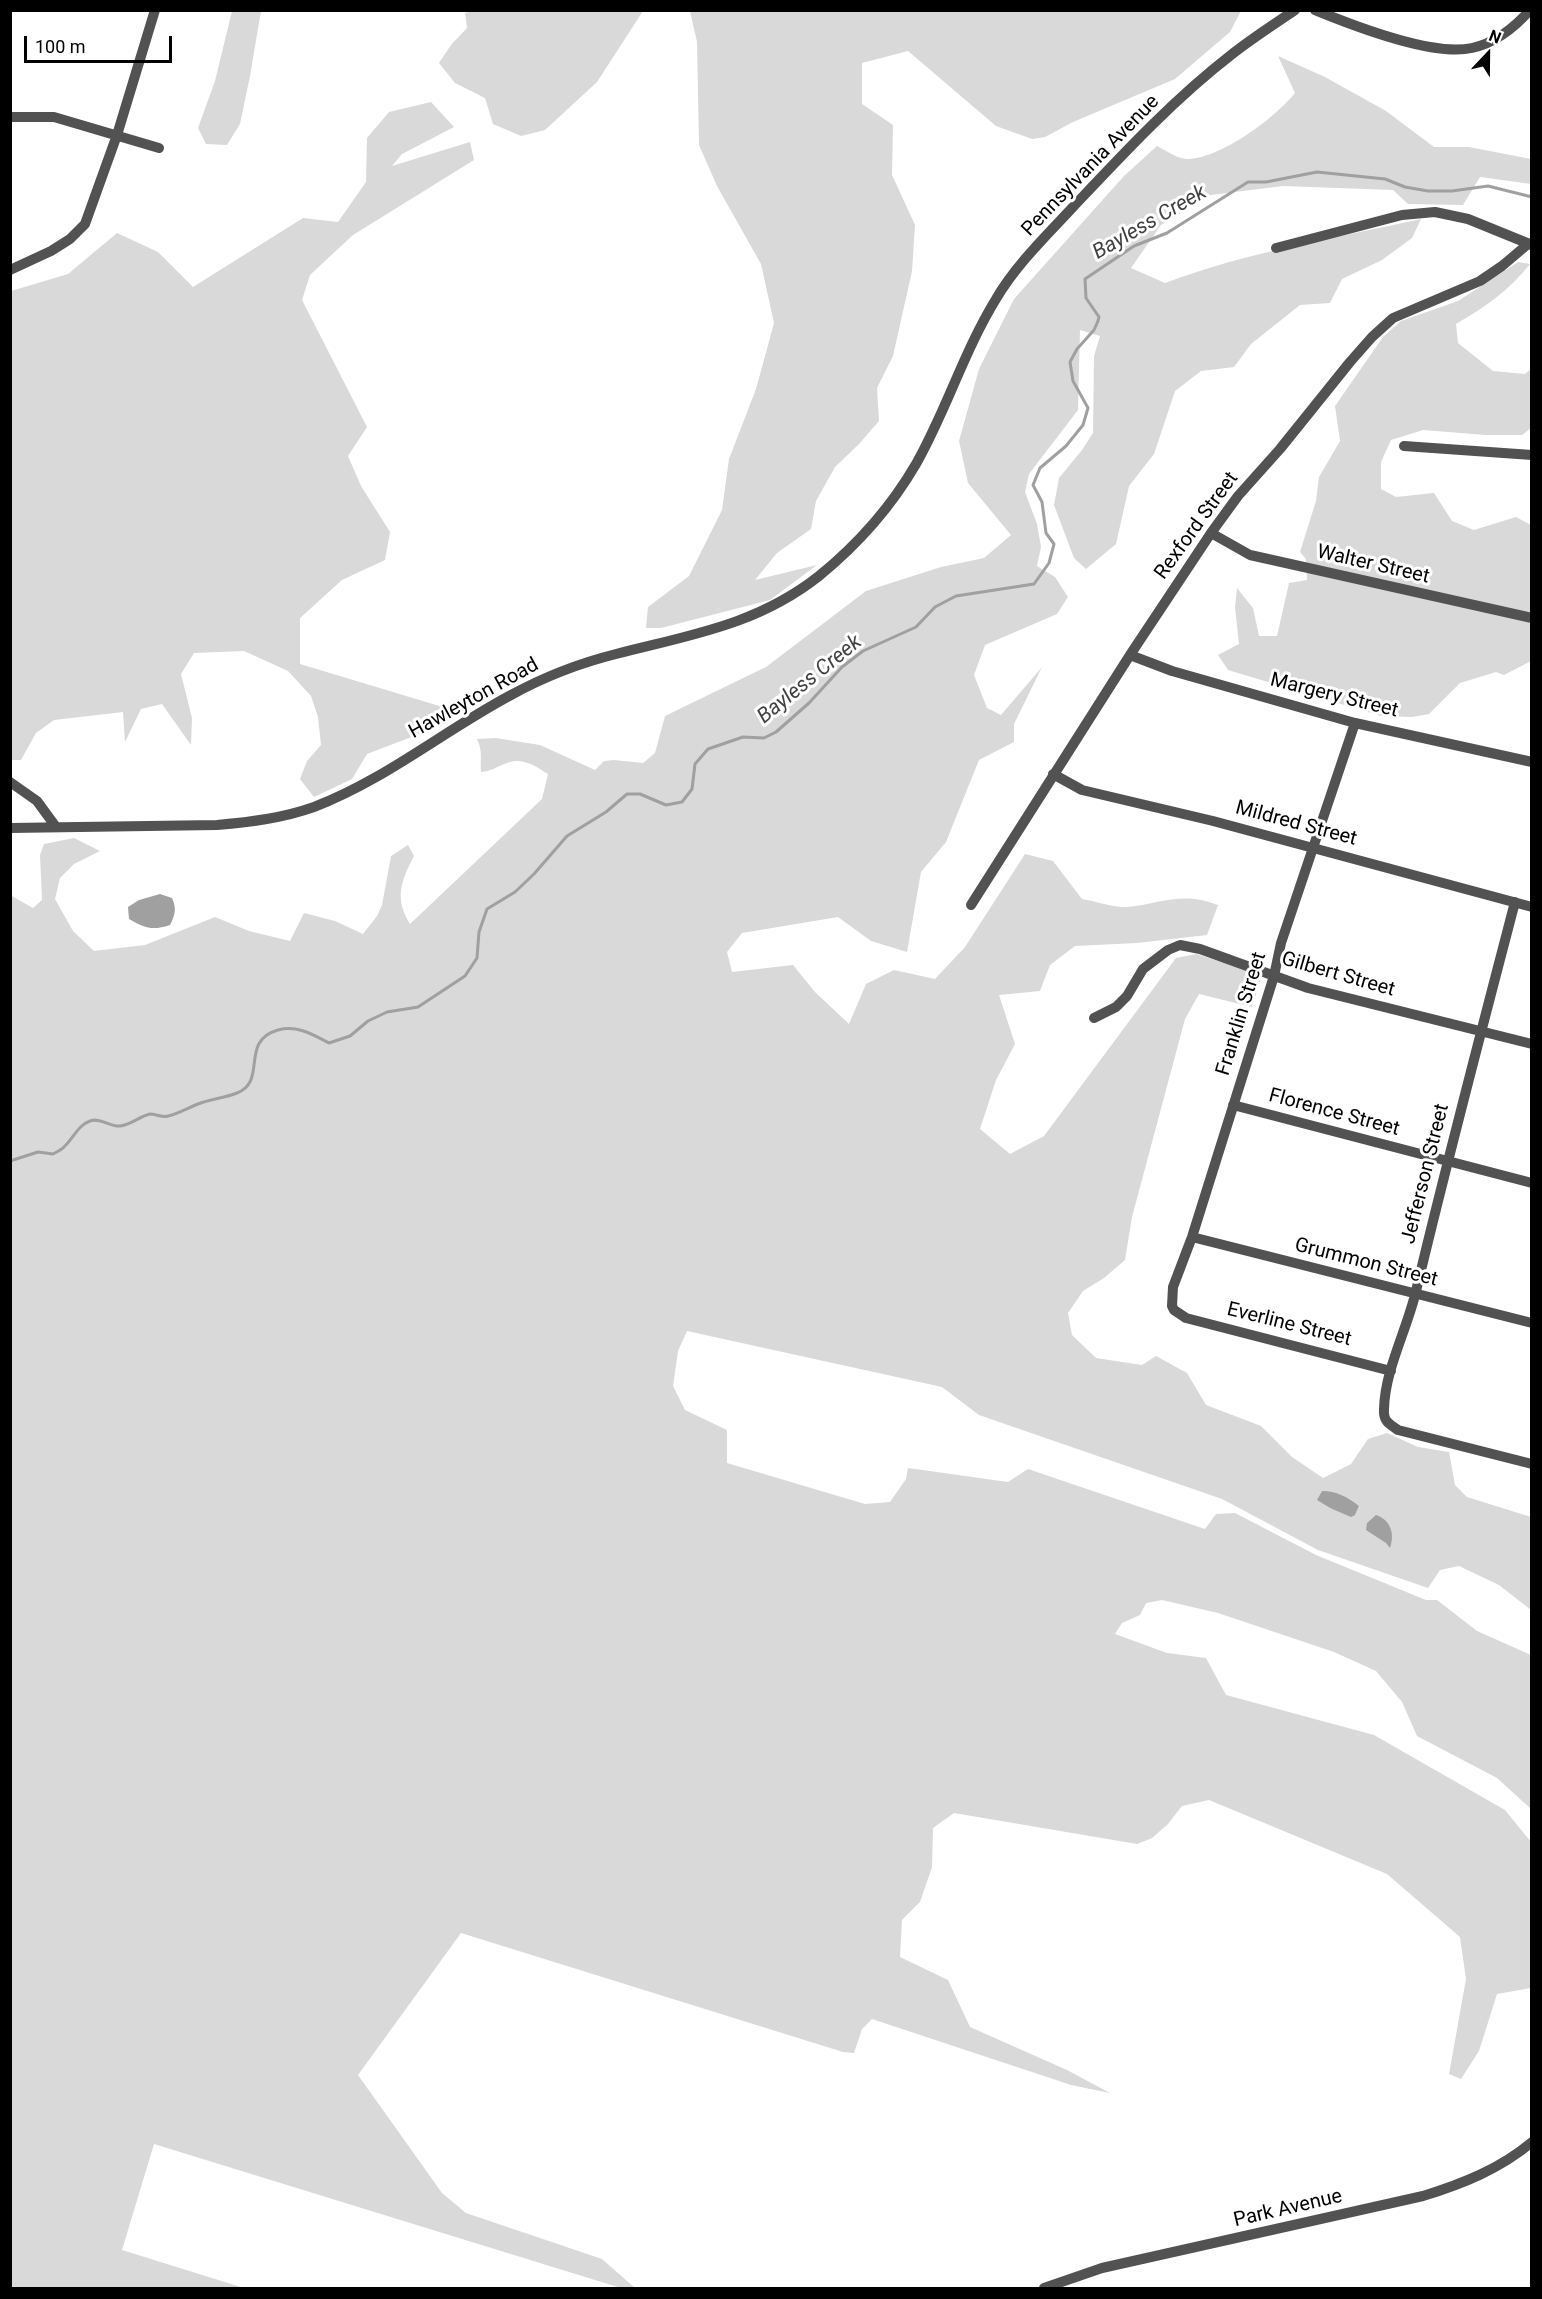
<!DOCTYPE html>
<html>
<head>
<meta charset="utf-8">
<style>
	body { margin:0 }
	#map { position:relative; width:1542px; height:2299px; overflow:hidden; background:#fff; font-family:Roboto,sans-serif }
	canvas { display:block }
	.frame { position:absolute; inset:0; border:12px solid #000; pointer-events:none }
	.north { position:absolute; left:1458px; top:24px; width:60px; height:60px; -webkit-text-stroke:4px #fff; paint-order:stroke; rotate:22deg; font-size:16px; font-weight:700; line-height:24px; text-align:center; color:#000 }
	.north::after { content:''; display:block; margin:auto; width:21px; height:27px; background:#000; clip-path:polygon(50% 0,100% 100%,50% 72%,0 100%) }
	.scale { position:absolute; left:24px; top:36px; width:148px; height:27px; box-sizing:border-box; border:3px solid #000; border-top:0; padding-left:8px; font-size:18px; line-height:21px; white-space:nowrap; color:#000; -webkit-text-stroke:4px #fff; paint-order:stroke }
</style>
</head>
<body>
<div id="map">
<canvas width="1542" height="2299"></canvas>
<div class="frame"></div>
<div class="north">N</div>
<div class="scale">100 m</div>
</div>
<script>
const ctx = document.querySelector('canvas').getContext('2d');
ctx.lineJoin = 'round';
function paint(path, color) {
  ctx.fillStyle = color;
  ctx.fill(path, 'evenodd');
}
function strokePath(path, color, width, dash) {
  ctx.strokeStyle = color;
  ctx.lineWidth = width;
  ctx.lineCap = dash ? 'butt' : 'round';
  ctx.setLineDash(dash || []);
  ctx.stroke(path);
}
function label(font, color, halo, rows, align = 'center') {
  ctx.font = font + ' Roboto,sans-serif';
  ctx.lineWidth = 6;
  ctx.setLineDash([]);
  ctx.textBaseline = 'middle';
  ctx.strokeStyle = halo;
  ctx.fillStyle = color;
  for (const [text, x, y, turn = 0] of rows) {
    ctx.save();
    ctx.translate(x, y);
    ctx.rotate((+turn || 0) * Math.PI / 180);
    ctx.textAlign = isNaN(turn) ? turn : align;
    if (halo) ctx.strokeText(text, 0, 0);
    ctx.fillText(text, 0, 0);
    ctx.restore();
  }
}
const green = new Path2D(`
	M 479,10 L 643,10 L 643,11 L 597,82 L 545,130 L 521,136 L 493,124 L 485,98 L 455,83 L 439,63 L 451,45 L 467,28 L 465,13 Z
	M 232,11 L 261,11 L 250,76 L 240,124 L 227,145 L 206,144 L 198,128 L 215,81 Z
	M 690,11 L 1241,11 L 1230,32 L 1175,79 L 1073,122 L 1045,137 L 1032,139 L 996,126 L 908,51 L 862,63 L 862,104 L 893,125 L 892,175 L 915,225 L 912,271 L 893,356 L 877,388 L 879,421 L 859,444 L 835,467 L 816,501 L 811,529 L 777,553 L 755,580 L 817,565 L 770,600 L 661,628 L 646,628 L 648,607 L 689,576 L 722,510 L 729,459 L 756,389 L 774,323 L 761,264 L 717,186 L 699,145 L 697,42 Z
	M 1278,56 L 1325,77 L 1386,111 L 1434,147 L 1469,147 L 1531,159 L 1531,184 L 1480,177 L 1463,205 L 1408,204 L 1393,190 L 1283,186 L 1211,195 L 1161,225 L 1131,268 L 1165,283 C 1247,252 1335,238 1421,219 L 1412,238 L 1382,260 L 1342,279 L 1330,303 L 1300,305 L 1251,344 L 1234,367 L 1201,371 L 1175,391 L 1154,454 L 1129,486 L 1116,544 L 1086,569 L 1074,558 L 1054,505 L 1059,478 L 1082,450 L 1093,433 L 1094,356 L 1100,336 L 1080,330 L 1078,410 L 1029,474 L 1025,492 L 1037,524 L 1041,547 L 1037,566 L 1055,577 L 1068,597 L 1057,614 L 985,645 L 974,675 L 987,708 L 1001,715 L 1042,667 L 1014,724 L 1014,742 L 979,760 L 946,842 L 921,872 L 907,952 L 871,941 L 838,917 L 742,933 L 727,952 L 732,972 L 793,965 L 815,992 L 849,1024 L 866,984 L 894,970 L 935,979 L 965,947 L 1025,854 L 1053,861 L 1082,899 C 1096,901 1113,908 1127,907 C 1163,903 1182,891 1218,905 L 1207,935 L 1137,943 L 1075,946 L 1050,965 L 1040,991 L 999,995 L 1015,1044 L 996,1080 L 980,1129 L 1010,1154 L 1044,1136 L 1176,958 L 1196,954 L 1262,975 L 1252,1007 L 1199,994 L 1185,1019 L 1132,1217 L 1125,1260 L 1104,1278 L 1083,1291 L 1068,1313 L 1072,1335 L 1096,1358 L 1142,1365 L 1156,1356 L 1187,1373 L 1206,1405 L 1261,1426 L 1292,1457 L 1323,1478 L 1351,1464 L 1368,1439 L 1387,1433 L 1418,1447 L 1449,1452 L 1455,1485 L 1467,1497 L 1531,1517 L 1531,1610 L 1499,1585 L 1459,1566 L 1440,1570 L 1428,1588 L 1318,1550 L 1222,1499 L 979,1415 L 942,1387 L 687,1331 L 678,1351 L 673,1386 L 685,1410 L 727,1430 L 727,1463 L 865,1504 L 890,1502 L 906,1479 L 908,1468 L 1008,1482 L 1028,1469 L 1205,1529 L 1216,1514 L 1235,1513 L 1316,1555 L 1426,1600 L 1437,1600 L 1477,1631 L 1531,1655 L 1531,1809 L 1497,1778 L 1417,1736 L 1402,1702 L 1376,1671 L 1334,1652 L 1218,1613 L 1162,1600 L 1146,1603 L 1140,1615 L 1122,1623 L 1115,1634 L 1167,1653 L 1206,1658 L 1226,1695 L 1374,1735 L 1505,1810 L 1531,1842 L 1531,1988 L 1497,1994 L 1479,2051 L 1461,2079 L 1449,2074 L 1466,1979 L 1460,1937 L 1387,1874 L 1209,1800 L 1182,1806 L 1168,1824 L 1152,1838 L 1137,1844 L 954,1813 L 933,1828 L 932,1867 L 920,1902 L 902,1920 L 900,1957 L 948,1980 L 970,2027 L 1067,2070 L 1110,2093 L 1071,2085 L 872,2019 L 862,2029 L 854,2053 L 843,2052 L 461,1933 L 358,2075 L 442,2193 L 466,2213 L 602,2259 L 635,2288 L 621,2288 L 154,2144 L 122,2250 L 244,2288 L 11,2288 L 10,895 L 33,908 L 42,900 L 40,855 L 44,844 L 74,838 L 100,851 L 74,864 L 60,878 L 55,899 L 73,931 L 94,951 L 145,945 L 215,917 L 249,931 L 290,941 L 304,913 L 335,921 L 363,934 L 377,916 L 382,905 L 391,856 L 408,845 L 414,856 C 401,881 394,898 410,924 L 542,799 L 548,774 C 534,765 521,756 504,764 C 495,768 491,771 481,772 C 480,759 483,751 477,739 L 496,738 L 540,745 L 595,770 L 604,761 L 614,760 L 643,763 L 655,753 L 665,716 L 766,667 L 866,591 L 941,567 L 984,558 L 1011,535 L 968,483 L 959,441 L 979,369 L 1014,299 L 1124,176 L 1157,146 C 1165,150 1178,159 1187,159 C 1220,159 1275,118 1295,93 ZM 1322,1491 L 1350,1499 L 1359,1506 L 1355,1515 L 1330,1508 L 1318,1500 Z
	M 431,102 L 454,127 L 402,154 L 392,166 L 470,142 L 474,160 L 353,235 L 310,275 L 302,300 L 367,427 L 348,456 L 361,486 L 390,532 L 385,560 L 342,580 L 300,618 L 300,664 L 456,711 L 422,733 L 367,754 L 352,779 L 314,797 L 300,779 L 307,761 L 321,745 L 318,717 L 311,696 L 288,671 L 244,651 L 194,653 L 181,674 L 192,718 L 191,745 L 162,704 L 141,709 L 125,742 L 123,712 L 54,720 L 36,733 L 21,760 L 11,760 L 11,291 L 68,274 L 117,233 L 158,252 L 193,287 L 303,218 L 338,222 L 366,182 L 367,138 L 389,112 Z
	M 1518,262 L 1530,264 C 1506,293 1488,305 1456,324 L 1458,343 L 1493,371 L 1525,374 L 1531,369 L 1531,428 L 1522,435 L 1486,435 L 1423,430 L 1391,440 L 1381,462 L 1381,489 L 1396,497 L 1434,493 L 1452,521 L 1474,530 L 1516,517 L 1531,525 L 1531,661 L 1504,675 L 1496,672 L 1460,683 L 1429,714 L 1412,717 L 1381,716 L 1228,670 L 1218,655 L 1239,644 L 1235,607 L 1237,588 L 1253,608 L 1259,636 L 1277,636 L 1289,583 L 1307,580 L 1306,559 L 1300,552 L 1316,501 L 1319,477 L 1340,441 L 1335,406 L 1383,337 L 1401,321 L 1458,301 Z`);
const water = new Path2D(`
	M 160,894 L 172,898 C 177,909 175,915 170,925 C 152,931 145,928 129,919 L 128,907 L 139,900 Z
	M 1322,1491 C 1336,1491 1348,1497 1359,1506 L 1355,1515 L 1351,1517 L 1330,1508 L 1317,1500 Z
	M 1376,1515 C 1391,1520 1395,1534 1390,1548 L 1386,1543 L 1366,1530 L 1367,1523 Z`);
const stream = new Path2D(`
	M 10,1161 L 38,1152 L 53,1154 C 57,1152 61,1150 64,1147 C 73,1139 78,1125 90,1121 C 100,1117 110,1127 120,1126 C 131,1125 140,1116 150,1114 C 156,1114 162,1118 168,1116 C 178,1114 188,1108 198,1104 C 210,1099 225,1098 237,1093 C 268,1081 239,1041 278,1030 C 297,1025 312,1034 329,1043 L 350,1036 L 368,1021 L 387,1012 L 418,1007 L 465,976 L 477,958 L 479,932 L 487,909 L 515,892 L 534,874 L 567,836 L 606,812 L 627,794 L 640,794 L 666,805 L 682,802 L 692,789 L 695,764 L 708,749 L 743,737 L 764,738 L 776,732 L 809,703 L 842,667 L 863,651 L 916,627 L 935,607 L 956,596 L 1034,584 L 1049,563 L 1054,544 L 1046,533 L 1042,502 L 1033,485 L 1040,468 L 1066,446 L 1083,425 L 1088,408 L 1073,381 L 1070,362 L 1077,349 L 1094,330 L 1098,321 L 1099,317 L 1086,298 L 1085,279 L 1134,246 L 1167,233 L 1248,182 L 1266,182 L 1317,172 L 1385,179 L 1405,187 L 1428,191 L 1452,191 L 1488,186 L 1532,197`);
const minor = new Path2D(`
	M 1315,10 C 1354,26 1433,57 1472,48 C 1495,43 1515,27 1530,10
	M 10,117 L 54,117 L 159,148
	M 1276,248 L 1402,215 L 1435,212 L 1468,219 L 1532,245
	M 10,270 L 51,251 L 70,239 L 85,224 L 117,135 L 155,10
	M 1404,446 L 1532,455
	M 1211,533 L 1250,555 L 1532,618
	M 1130,655 L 1172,671 L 1355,723 L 1532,762
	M 1355,723 L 1281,943 L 1274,976 L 1192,1237 L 1173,1287 L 1172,1306 L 1174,1310 L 1186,1318 L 1391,1371
	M 1053,774 L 1082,790 L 1213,821 L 1532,907
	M 10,782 L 37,801 L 56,827
	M 10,828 L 217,825 C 251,822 283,818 314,807 C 385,780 445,730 511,695 C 544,677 580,663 616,654 C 690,635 757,625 819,576 C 857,545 891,507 916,464 C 946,411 964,351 996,299 C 1016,265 1046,236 1073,207 C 1123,154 1173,100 1231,55 C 1251,39 1273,25 1295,10
	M 1515,902 C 1481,1032 1447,1161 1416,1291 C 1407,1330 1385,1369 1384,1409 C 1383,1421 1389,1424 1398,1430 L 1532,1464
	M 971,905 L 1130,655 L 1211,533 L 1238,496 L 1280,449 L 1350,362 L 1372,337 L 1393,318 L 1480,281 L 1502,266 L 1528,244
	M 1094,1018 L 1116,1007 L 1127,996 L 1143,969 L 1168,950 L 1180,945 L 1200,949 L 1308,988 L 1532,1044
	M 1233,1105 L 1532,1183
	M 1192,1237 L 1532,1323
	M 1044,2288 L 1102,2268 L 1423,2196 C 1462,2184 1500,2169 1532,2142`);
const streetNames = [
	["Pennsylvania Avenue",1091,166,-46],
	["Rexford Street",1197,526,-54],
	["Walter Street",1373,565,13],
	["Margery Street",1334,696,14],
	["Hawleyton Road",474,699,-29],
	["Mildred Street",1296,824,15],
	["Gilbert Street",1338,975,16],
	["Franklin Street",1242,1014,-73],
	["Florence Street",1334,1113,15],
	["Jefferson Street",1426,1174,-76],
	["Grummon Street",1366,1263,14],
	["Everline Street",1289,1325,14],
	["Park Avenue",1288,2209,-13]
];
const waterNames = [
	["Bayless Creek",1150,223,-30],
	["Bayless Creek",810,680,-39]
];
paint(green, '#d9d9d9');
paint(water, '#a0a0a0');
strokePath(stream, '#a0a0a0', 3);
strokePath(minor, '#525252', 10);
label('20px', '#000', '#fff', streetNames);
label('italic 21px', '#414141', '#fff', waterNames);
</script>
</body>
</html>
